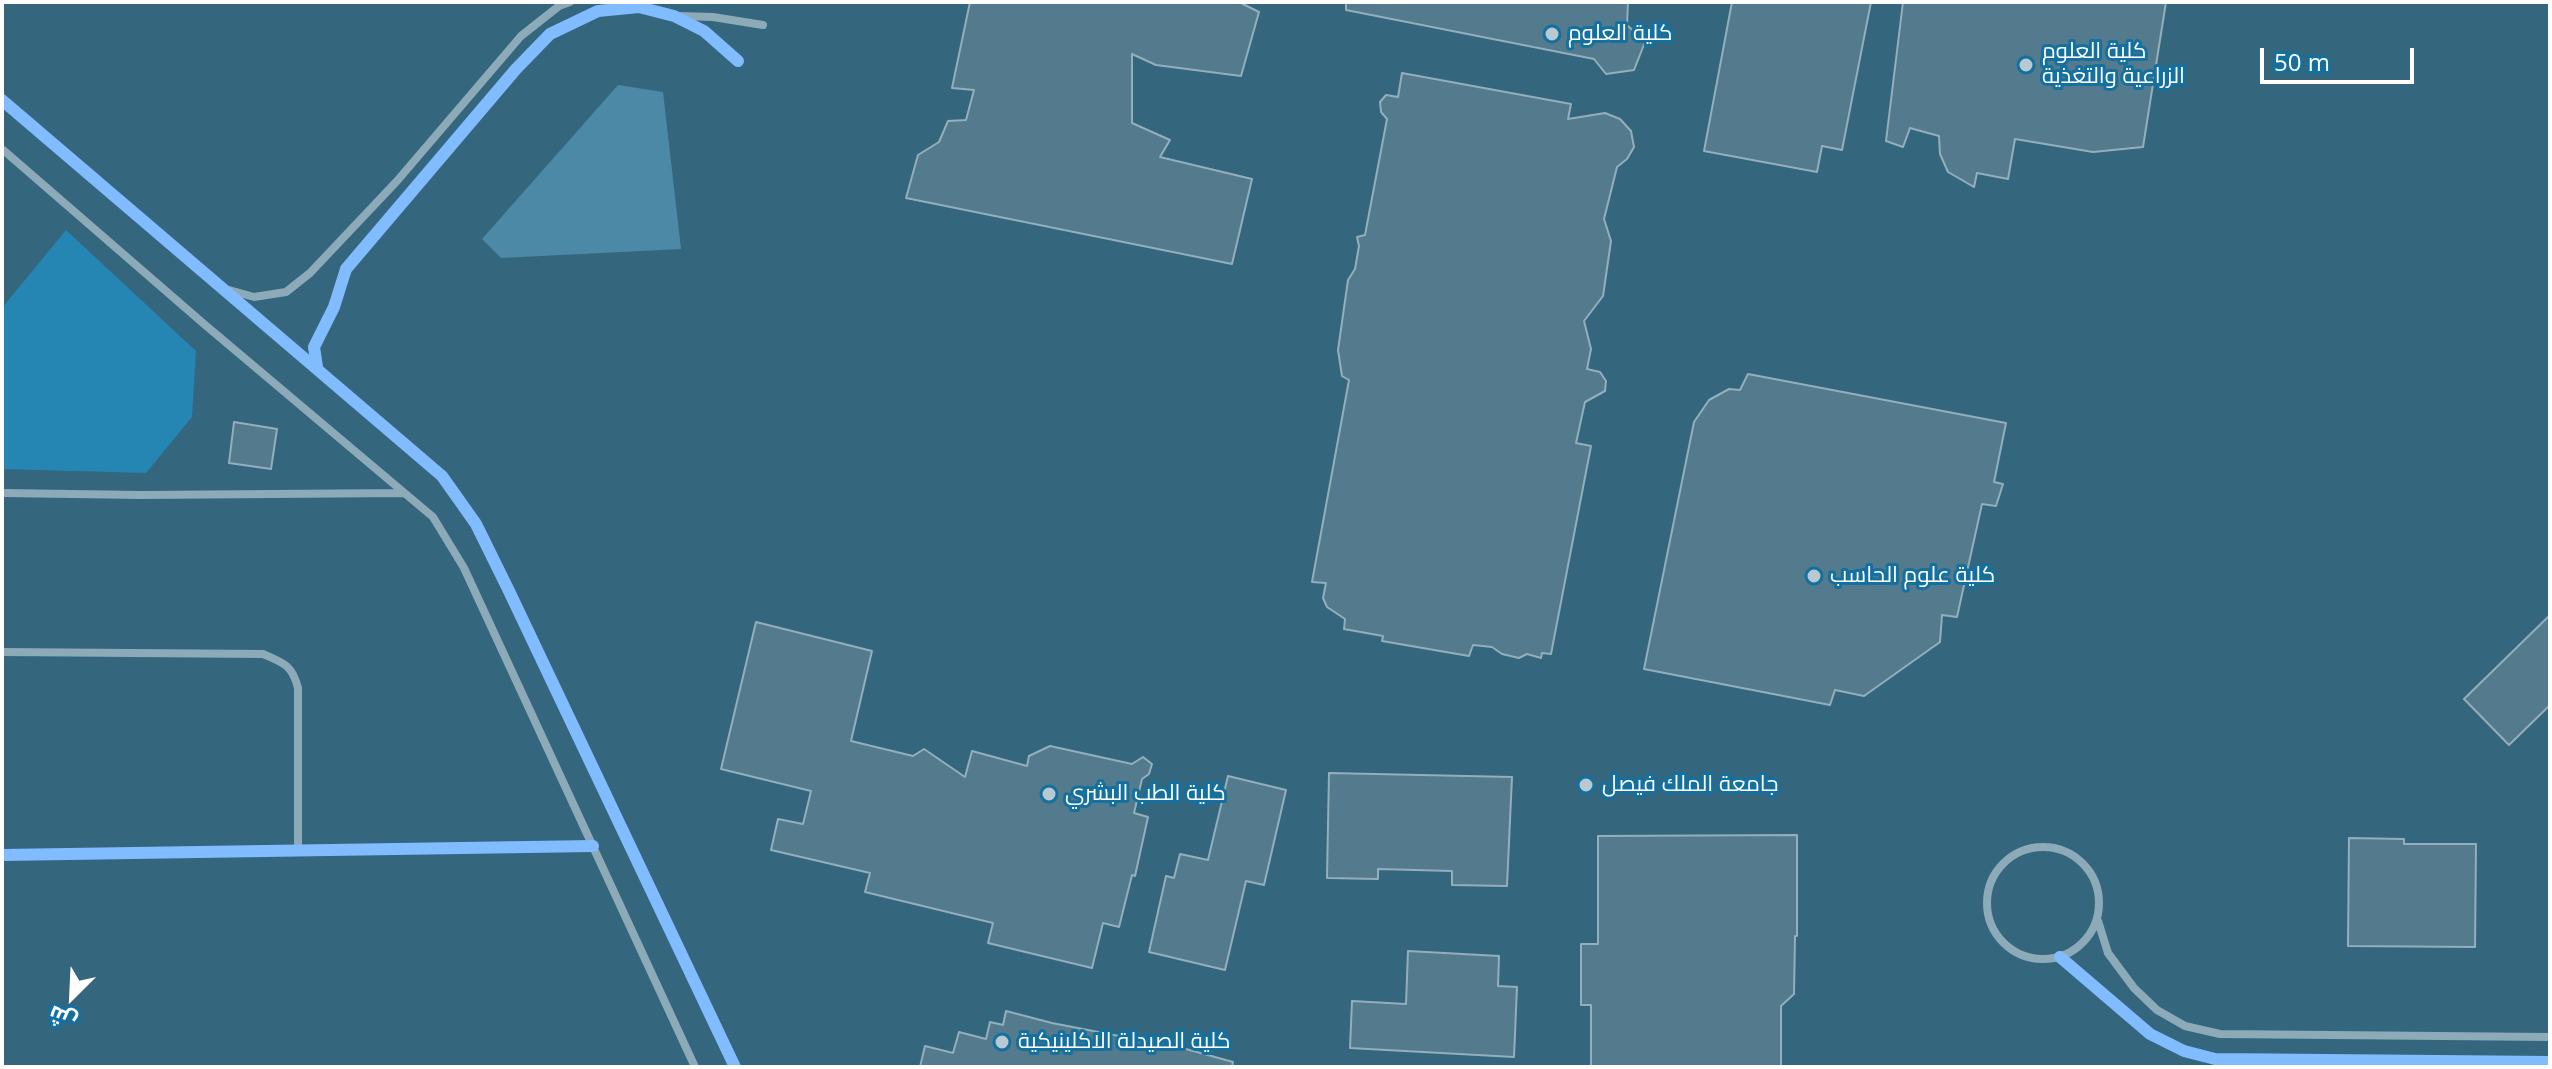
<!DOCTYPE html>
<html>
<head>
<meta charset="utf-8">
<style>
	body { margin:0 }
	#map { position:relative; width:2552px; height:1069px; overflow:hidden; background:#34667e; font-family:"Open Sans",Cairo,sans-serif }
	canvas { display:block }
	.frame { position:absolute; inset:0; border:4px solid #fff; pointer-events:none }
	.north { position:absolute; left:32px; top:957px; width:80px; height:80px; -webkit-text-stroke:6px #14709e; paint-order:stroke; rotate:204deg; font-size:22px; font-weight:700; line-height:32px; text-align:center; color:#fff }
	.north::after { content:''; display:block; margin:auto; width:28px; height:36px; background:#fff; clip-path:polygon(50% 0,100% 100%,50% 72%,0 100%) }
	.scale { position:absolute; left:2260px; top:48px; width:154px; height:36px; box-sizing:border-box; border:4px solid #fff; border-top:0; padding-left:10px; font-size:24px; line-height:28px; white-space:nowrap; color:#fff; -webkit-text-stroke:6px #14709e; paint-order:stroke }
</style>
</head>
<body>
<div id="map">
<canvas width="2552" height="1069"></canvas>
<div class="frame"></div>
<div class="north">ش</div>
<div class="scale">50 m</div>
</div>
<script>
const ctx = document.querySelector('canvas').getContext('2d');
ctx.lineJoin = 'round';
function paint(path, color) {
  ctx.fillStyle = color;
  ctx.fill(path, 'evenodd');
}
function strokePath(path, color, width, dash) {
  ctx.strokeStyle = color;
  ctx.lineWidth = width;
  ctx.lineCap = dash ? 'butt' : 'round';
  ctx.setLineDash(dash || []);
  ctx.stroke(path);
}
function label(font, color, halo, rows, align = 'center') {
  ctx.font = font + ' "Open Sans",Cairo,sans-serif';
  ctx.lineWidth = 6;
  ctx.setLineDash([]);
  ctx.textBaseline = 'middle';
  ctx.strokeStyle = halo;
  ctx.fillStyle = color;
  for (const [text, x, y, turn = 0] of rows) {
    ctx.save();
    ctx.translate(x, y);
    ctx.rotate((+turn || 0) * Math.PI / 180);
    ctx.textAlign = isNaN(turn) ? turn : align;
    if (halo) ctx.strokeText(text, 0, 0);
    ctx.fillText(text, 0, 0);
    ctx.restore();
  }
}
const green = new Path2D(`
	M 66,230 L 196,351 L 192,417 L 146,473 L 2,469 L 2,308 Z`);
const water = new Path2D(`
	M 618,85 L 663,92 L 681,249 L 501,258 L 482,239 Z`);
const building = new Path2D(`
	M 970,2 L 1239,2 L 1259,12 L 1241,76 L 1156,65 L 1132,54 L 1132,123 L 1170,140 L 1160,157 L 1252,179 L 1232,264 L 906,198 L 918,155 L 939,142 L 948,121 L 966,120 L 974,90 L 952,88 Z
	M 1346,2 L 1628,2 L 1627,25 L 1645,42 L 1634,70 L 1606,74 L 1594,59 L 1346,10 Z
	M 1732,2 L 1871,2 L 1842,150 L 1822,146 L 1817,172 L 1704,151 Z
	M 1903,2 L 2166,2 L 2143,147 L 2093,152 L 2015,139 L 2008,179 L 1977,173 L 1974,187 L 1948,172 L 1940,154 L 1939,136 L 1910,128 L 1903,147 L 1886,141 Z
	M 1402,73 L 1571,104 L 1568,119 L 1605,113 L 1620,119 L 1631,131 L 1634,147 L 1627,159 L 1617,167 L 1604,219 L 1611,241 L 1603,296 L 1584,321 L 1591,349 L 1587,369 L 1600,372 L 1606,381 L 1605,391 L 1585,402 L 1576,443 L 1591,446 L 1551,654 L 1542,653 L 1541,658 L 1527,654 L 1519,658 L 1502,654 L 1492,647 L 1473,645 L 1469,656 L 1382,641 L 1383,636 L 1344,629 L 1345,619 L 1327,607 L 1323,598 L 1326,583 L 1312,582 L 1349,380 L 1342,376 L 1338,350 L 1348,280 L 1355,269 L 1359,246 L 1357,237 L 1365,235 L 1387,119 L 1381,112 L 1380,102 L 1386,95 L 1398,97 Z
	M 1748,374 L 2006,423 L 1994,482 L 2003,484 L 1996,506 L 1982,504 L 1957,617 L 1942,615 L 1940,642 L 1864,696 L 1835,690 L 1830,705 L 1644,669 L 1694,422 L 1709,400 L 1729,389 L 1740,390 Z
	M 234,422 L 277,429 L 271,469 L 229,463 Z
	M 2550,615 L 2550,705 L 2509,745 L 2464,699 Z
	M 756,622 L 872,651 L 851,741 L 913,756 L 924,749 L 965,777 L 972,751 L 1027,766 L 1029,756 L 1050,746 L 1132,764 L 1143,757 L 1152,764 L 1149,774 L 1142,779 L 1134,813 L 1148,817 L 1135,876 L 1132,875 L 1119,927 L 1103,923 L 1092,968 L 988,943 L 993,923 L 865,892 L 870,873 L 771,850 L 778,819 L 803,824 L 811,791 L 721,769 Z
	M 1329,773 L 1512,777 L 1507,886 L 1452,885 L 1452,871 L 1378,869 L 1378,879 L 1327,878 Z
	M 1228,776 L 1286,790 L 1264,885 L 1246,881 L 1225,970 L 1149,952 L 1166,876 L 1174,878 L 1180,854 L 1208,860 Z
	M 1797,835 L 1797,936 L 1795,936 L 1794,994 L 1781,1006 L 1781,1067 L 1591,1067 L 1591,1005 L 1581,1005 L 1581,944 L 1598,944 L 1598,836 Z
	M 2349,838 L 2404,839 L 2404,844 L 2476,844 L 2475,947 L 2348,946 Z
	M 1408,951 L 1499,956 L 1498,986 L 1517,987 L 1514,1057 L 1350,1048 L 1352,1001 L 1406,1004 Z
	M 1006,1011 L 1052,1023 L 1186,1049 L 1233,1062 L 1232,1067 L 920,1067 L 925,1046 L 953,1053 L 959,1032 L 986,1039 L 990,1022 L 1003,1025 Z`);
const minor = new Path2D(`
	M 679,16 L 713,17 L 763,25
	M 2,100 L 442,476 L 476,524 L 509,591 L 735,1067
	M 2,149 L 204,324 L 433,517 L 464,568 L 695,1067
	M 229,290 L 254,297 L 286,292 L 310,273 L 397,181 L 521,36 L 559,6 L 570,2
	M 317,367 L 314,347 L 334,307 L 346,269 L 516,69 L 550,34 L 598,11 L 639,7 L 674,16 L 704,31 L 738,61
	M 2,493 L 141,495 L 404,493
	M 2,652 L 263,654 C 284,663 292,665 298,688 L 298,851
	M1987 903a56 56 0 1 1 112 0a56 56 0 1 1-112 0Z
	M 2,855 L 593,846
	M 2098,921 L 2108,953 L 2134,988 L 2157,1010 L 2185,1026 L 2220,1034 L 2550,1037
	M 2060,957 L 2150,1034 L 2184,1051 L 2215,1059 L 2550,1062`);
const cycleway = new Path2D(`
	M 2,100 L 442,476 L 476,524 L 509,591 L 735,1067
	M 317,367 L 314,347 L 334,307 L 346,269 L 516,69 L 550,34 L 598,11 L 639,7 L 674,16 L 704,31 L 738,61
	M 2,855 L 593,846
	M 2060,957 L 2150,1034 L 2184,1051 L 2215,1059 L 2550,1062`);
const markers = [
	[1552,34,8,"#b8c9d2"],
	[2026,65,8,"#b8c9d2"],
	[1814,576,8,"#b8c9d2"],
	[1586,785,8,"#b8c9d2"],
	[1049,794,8,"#b8c9d2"],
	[1002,1042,8,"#b8c9d2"]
];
const poiNames = [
	["كلية العلوم",1568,34],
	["كلية العلوم",2042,52],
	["الزراعية والتغذية",2042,77],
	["كلية علوم الحاسب",1830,576],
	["جامعة الملك فيصل",1602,785],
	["كلية الطب البشري",1065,794],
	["كلية الصيدلة الاكلينيكية",1018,1042]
];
paint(green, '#2585b3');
paint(water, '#4b89a7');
paint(building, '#537a8d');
strokePath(building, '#93afbc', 2);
strokePath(minor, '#8caab8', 8);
strokePath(cycleway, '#80bcff', 12);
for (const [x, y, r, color] of markers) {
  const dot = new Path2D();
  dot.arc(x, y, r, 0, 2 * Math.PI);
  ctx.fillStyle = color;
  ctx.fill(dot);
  strokePath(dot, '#14709e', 3);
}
label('22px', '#fff', '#14709e', poiNames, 'left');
</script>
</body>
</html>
